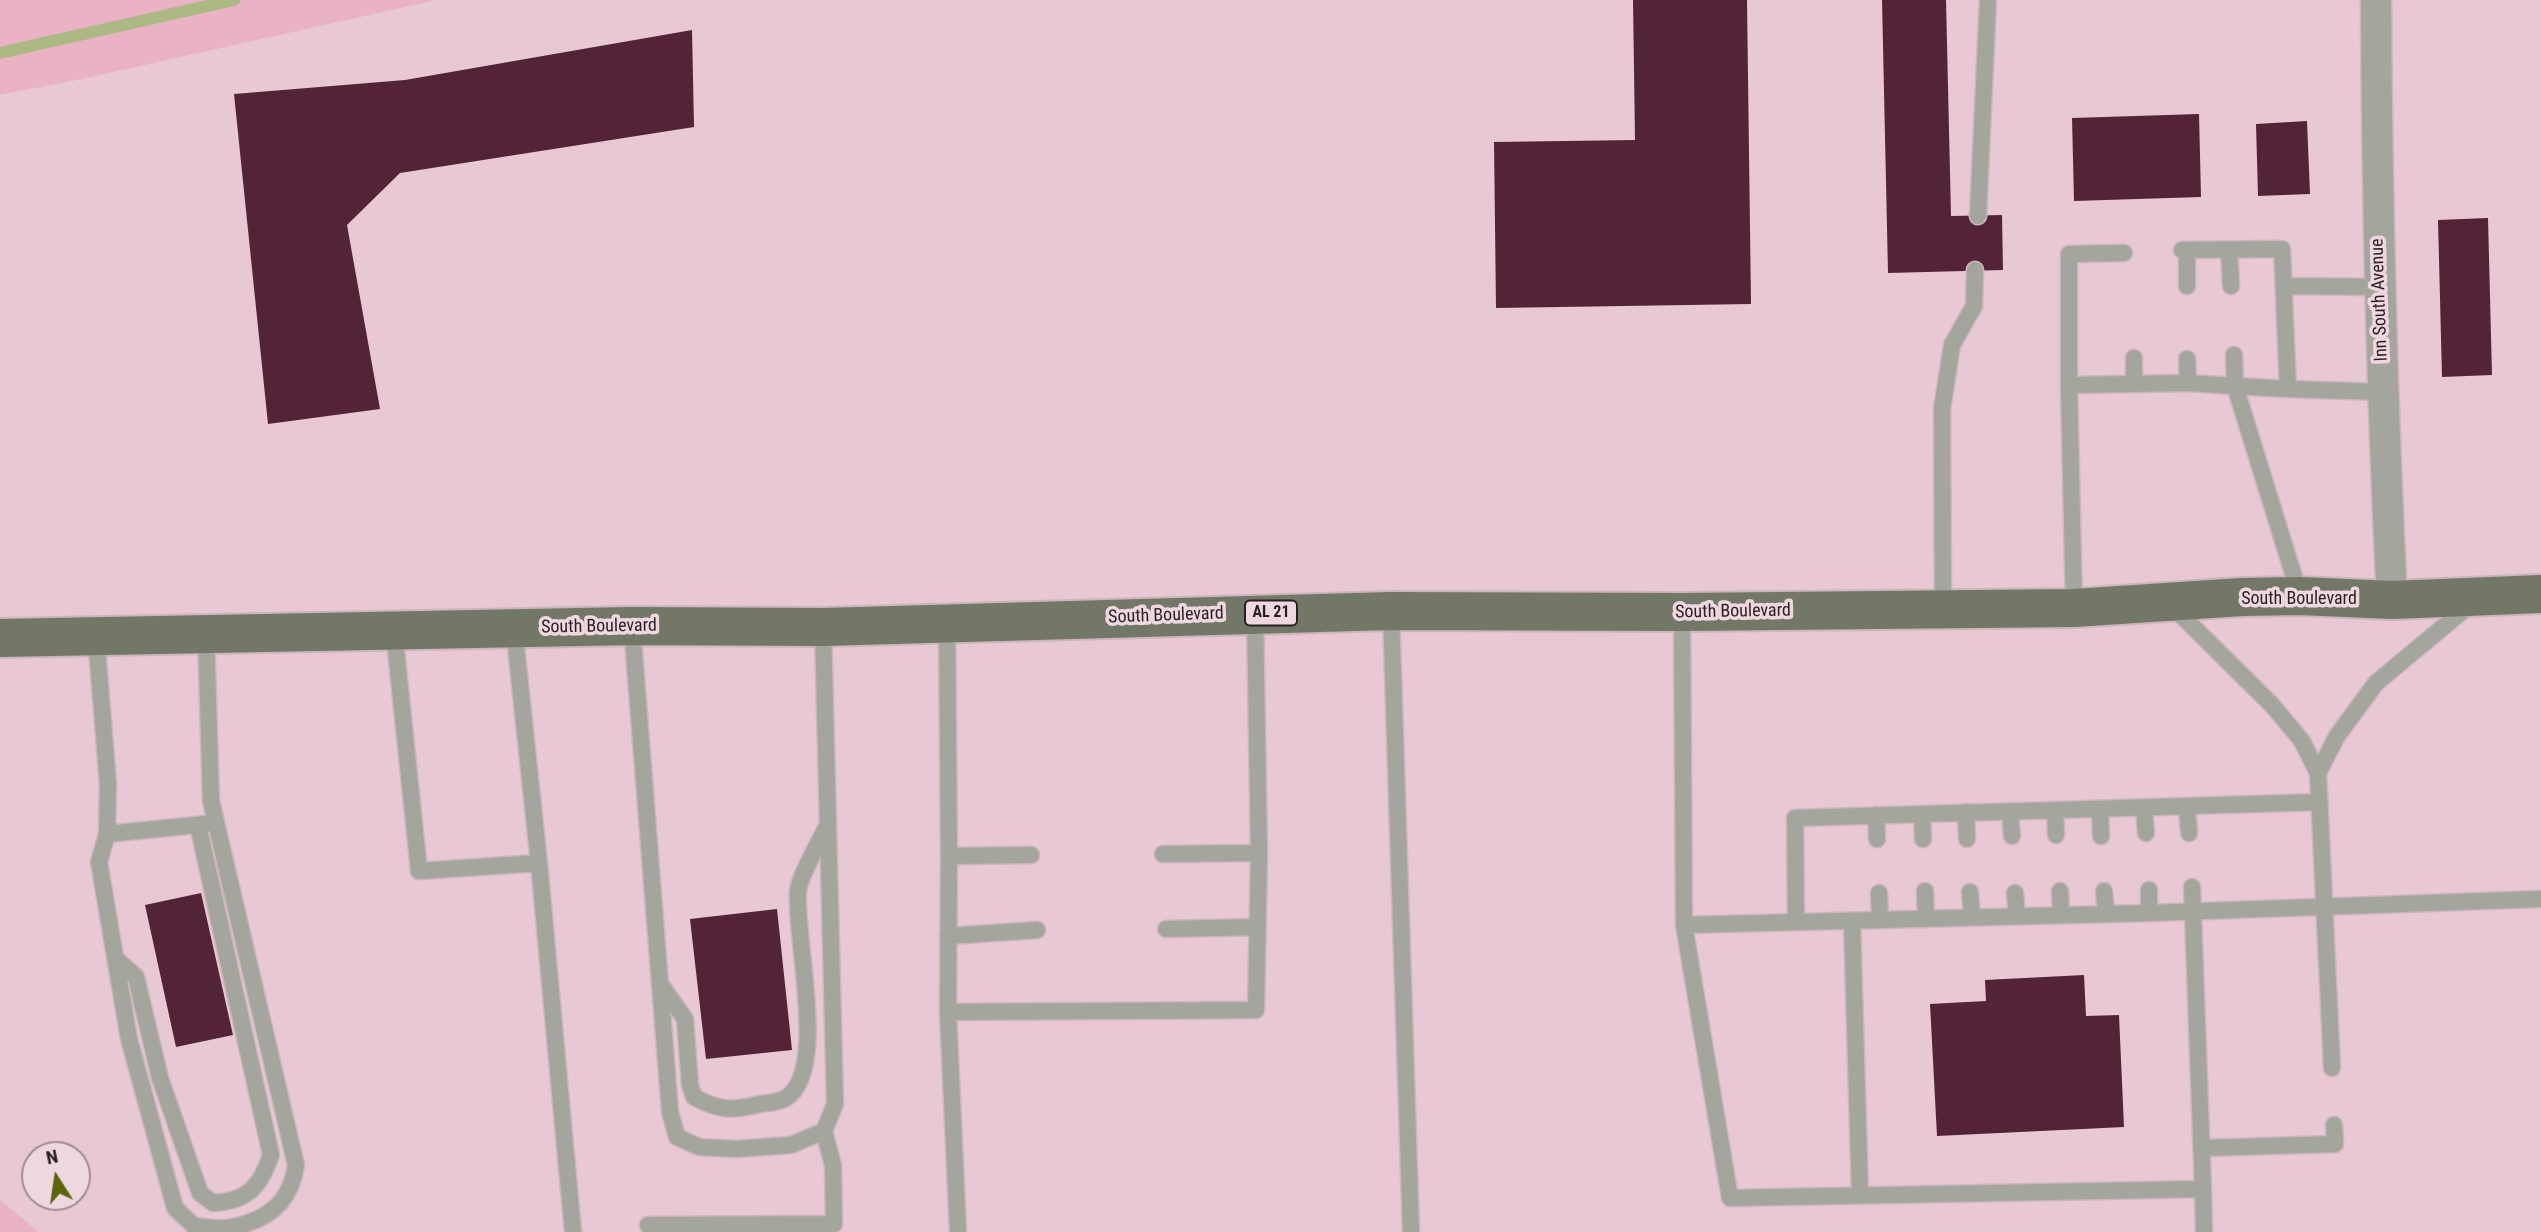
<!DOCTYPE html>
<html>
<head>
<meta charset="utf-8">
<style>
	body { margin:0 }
	#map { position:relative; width:2541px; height:1232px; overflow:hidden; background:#efd7df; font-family:"Roboto Condensed",sans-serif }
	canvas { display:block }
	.north { position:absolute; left:21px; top:1141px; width:70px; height:70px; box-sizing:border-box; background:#efd7df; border:2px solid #9f8d93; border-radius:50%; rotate:348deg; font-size:19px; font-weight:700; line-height:28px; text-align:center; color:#281f22 }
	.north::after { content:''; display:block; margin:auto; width:24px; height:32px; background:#59660b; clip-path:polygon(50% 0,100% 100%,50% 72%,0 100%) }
</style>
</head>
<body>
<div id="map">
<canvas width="2541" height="1232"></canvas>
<div class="north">N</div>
</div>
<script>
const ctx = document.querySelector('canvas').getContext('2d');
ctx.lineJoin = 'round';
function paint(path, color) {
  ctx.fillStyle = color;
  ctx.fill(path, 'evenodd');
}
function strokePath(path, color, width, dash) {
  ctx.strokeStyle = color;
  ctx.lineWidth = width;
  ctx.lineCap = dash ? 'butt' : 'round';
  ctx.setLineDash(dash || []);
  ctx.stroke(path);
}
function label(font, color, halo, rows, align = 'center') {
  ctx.font = font + ' "Roboto Condensed",sans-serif';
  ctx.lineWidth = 7;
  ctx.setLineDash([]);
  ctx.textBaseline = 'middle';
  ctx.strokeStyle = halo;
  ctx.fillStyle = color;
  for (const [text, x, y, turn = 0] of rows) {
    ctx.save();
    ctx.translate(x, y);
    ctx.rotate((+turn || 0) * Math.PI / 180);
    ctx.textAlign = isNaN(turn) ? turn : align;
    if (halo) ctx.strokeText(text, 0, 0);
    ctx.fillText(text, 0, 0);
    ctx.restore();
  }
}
const built = new Path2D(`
	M 437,0 L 2541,0 L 2541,1232 L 39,1232 L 0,1200 L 0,95 L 83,79 ZM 35,1155 L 77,1155 L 77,1197 L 35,1197 Z`);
const green = new Path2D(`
	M 0,0 L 437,0 L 83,79 L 0,95 Z
	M 0,1200 L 39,1232 L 0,1232 Z`);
const stream = new Path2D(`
	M 0,53 L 234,0`);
const building = new Path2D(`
	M 1633,0 L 1747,0 L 1751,304 L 1496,308 L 1494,142 L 1635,140 Z
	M 1882,0 L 1946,0 L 1951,216 L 2002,215 L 2003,270 L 1888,273 Z
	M 692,30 L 694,127 L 400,173 L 347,225 L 380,409 L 268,424 L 234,94 L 405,80 Z
	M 2199,114 L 2201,197 L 2074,201 L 2072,118 Z
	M 2307,121 L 2310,194 L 2258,196 L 2256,124 Z
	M 2488,218 L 2492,375 L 2442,377 L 2438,220 Z
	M 201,893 L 233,1035 L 176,1047 L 145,905 Z
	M 777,909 L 792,1050 L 706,1059 L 690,919 Z
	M 2084,975 L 2086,1016 L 2119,1015 L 2124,1127 L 1937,1136 L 1930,1004 L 1986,1001 L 1985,980 Z`);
const lane = new Path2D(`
	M 1978,216 L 1988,0
	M 2182,250 L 2282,249 L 2288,389 L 2235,386 L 2300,596
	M 2229,250 L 2231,286
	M 2187,286 L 2187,250
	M 2284,286 L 2379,287
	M 2134,358 L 2134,384
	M 2187,359 L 2188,383
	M 2069,385 L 2188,383 L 2235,386 L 2234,355
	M 2288,389 L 2382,392
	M 2171,605 L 2272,705 L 2302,741 L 2318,773 L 2332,1068
	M 2074,608 L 2069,385 L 2069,254 L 2124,253
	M 1943,609 L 1942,409 L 1952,345 L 1974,306 L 1975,270
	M 1391,611 L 1411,1232
	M 1682,612 L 1684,925 L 1730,1198 L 2203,1189 L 2192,887
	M 947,623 L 949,856 L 948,1012
	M 632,626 L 670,1112 L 677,1137 L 699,1147 L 736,1149 L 791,1145 L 824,1131 L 835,1104 L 823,627
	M 514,628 L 539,863
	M 394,631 L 419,871 L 539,863 L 573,1232
	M 96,636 L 108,784 L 107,834 L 99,862 L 129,1039 L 175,1208 L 194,1226 C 206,1227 221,1230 233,1227 C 269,1220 291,1201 296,1165 L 211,801 L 206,634
	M 2318,773 L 2337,736 L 2376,683 L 2472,603
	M 2187,806 L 2189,833
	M 2144,808 L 2146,833
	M 2100,809 L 2101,836
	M 2055,810 L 2056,835
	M 2010,811 L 2012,836
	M 1966,812 L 1967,839
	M 1922,814 L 1923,839
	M 1876,815 L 1877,839
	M 107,834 L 206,824
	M 1163,854 L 1259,853
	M 949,856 L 1031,855
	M 2149,890 L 2149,913
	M 1925,891 L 1926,919
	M 2060,891 L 2061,915
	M 2104,891 L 2106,914
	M 1970,892 L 1972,917
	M 1879,893 L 1880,920
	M 2015,893 L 2017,916
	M 1852,921 L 1860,1195
	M 1796,922 L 1795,818 L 2320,802
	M 1684,925 L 2149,913 L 2541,899
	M 1166,929 L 1258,927
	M 948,936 L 1037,930
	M 115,958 L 136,977 L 160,1078 L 200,1193 L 213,1203 C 248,1201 260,1187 271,1155 L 198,825
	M 661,985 L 685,1019 L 690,1085 L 694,1097 C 720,1111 732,1111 760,1104 C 768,1103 780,1102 786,1098 C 829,1070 794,937 798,891 C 799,877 819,843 826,828
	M 2202,1148 L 2335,1144 L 2334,1125
	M 2203,1189 L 2204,1232
	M 648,1225 L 834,1224 L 833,1165 L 824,1131
	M 958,1232 L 948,1012 L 1256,1010 L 1259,853 L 1255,614`);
const street = new Path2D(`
	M 2376,0 C 2377,200 2382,400 2392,600`);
const primary = new Path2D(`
	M 0,638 L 632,626 L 823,627 L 1391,611 L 1682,612 L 2074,608 L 2242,597 L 2300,596 L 2392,600 L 2541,594`);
const shields = [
	[1271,613,52]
];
const shieldNames = [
	["AL 21",1271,613]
];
const streetNames = [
	["Inn South Avenue",2380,300,-92],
	["South Boulevard",2299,599],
	["South Boulevard",1733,612,-1],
	["South Boulevard",1166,616,-2],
	["South Boulevard",599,627,-1]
];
paint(built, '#e8c8d2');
paint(green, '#e9b2c5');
strokePath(stream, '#adb984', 12);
paint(building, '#532437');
strokePath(lane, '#cbb6bd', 19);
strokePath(street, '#cbb6bd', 33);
strokePath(primary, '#cbb6bd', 42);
strokePath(lane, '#a4a69d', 16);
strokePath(street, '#a4a69d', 30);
strokePath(primary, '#737767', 38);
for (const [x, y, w] of shields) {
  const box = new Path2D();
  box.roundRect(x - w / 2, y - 12.5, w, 25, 5);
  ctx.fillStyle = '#efd7df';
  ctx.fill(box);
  strokePath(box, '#281f22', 2);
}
label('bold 16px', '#281f22', null, shieldNames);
label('18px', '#281f22', '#efd7df', streetNames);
</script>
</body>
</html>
